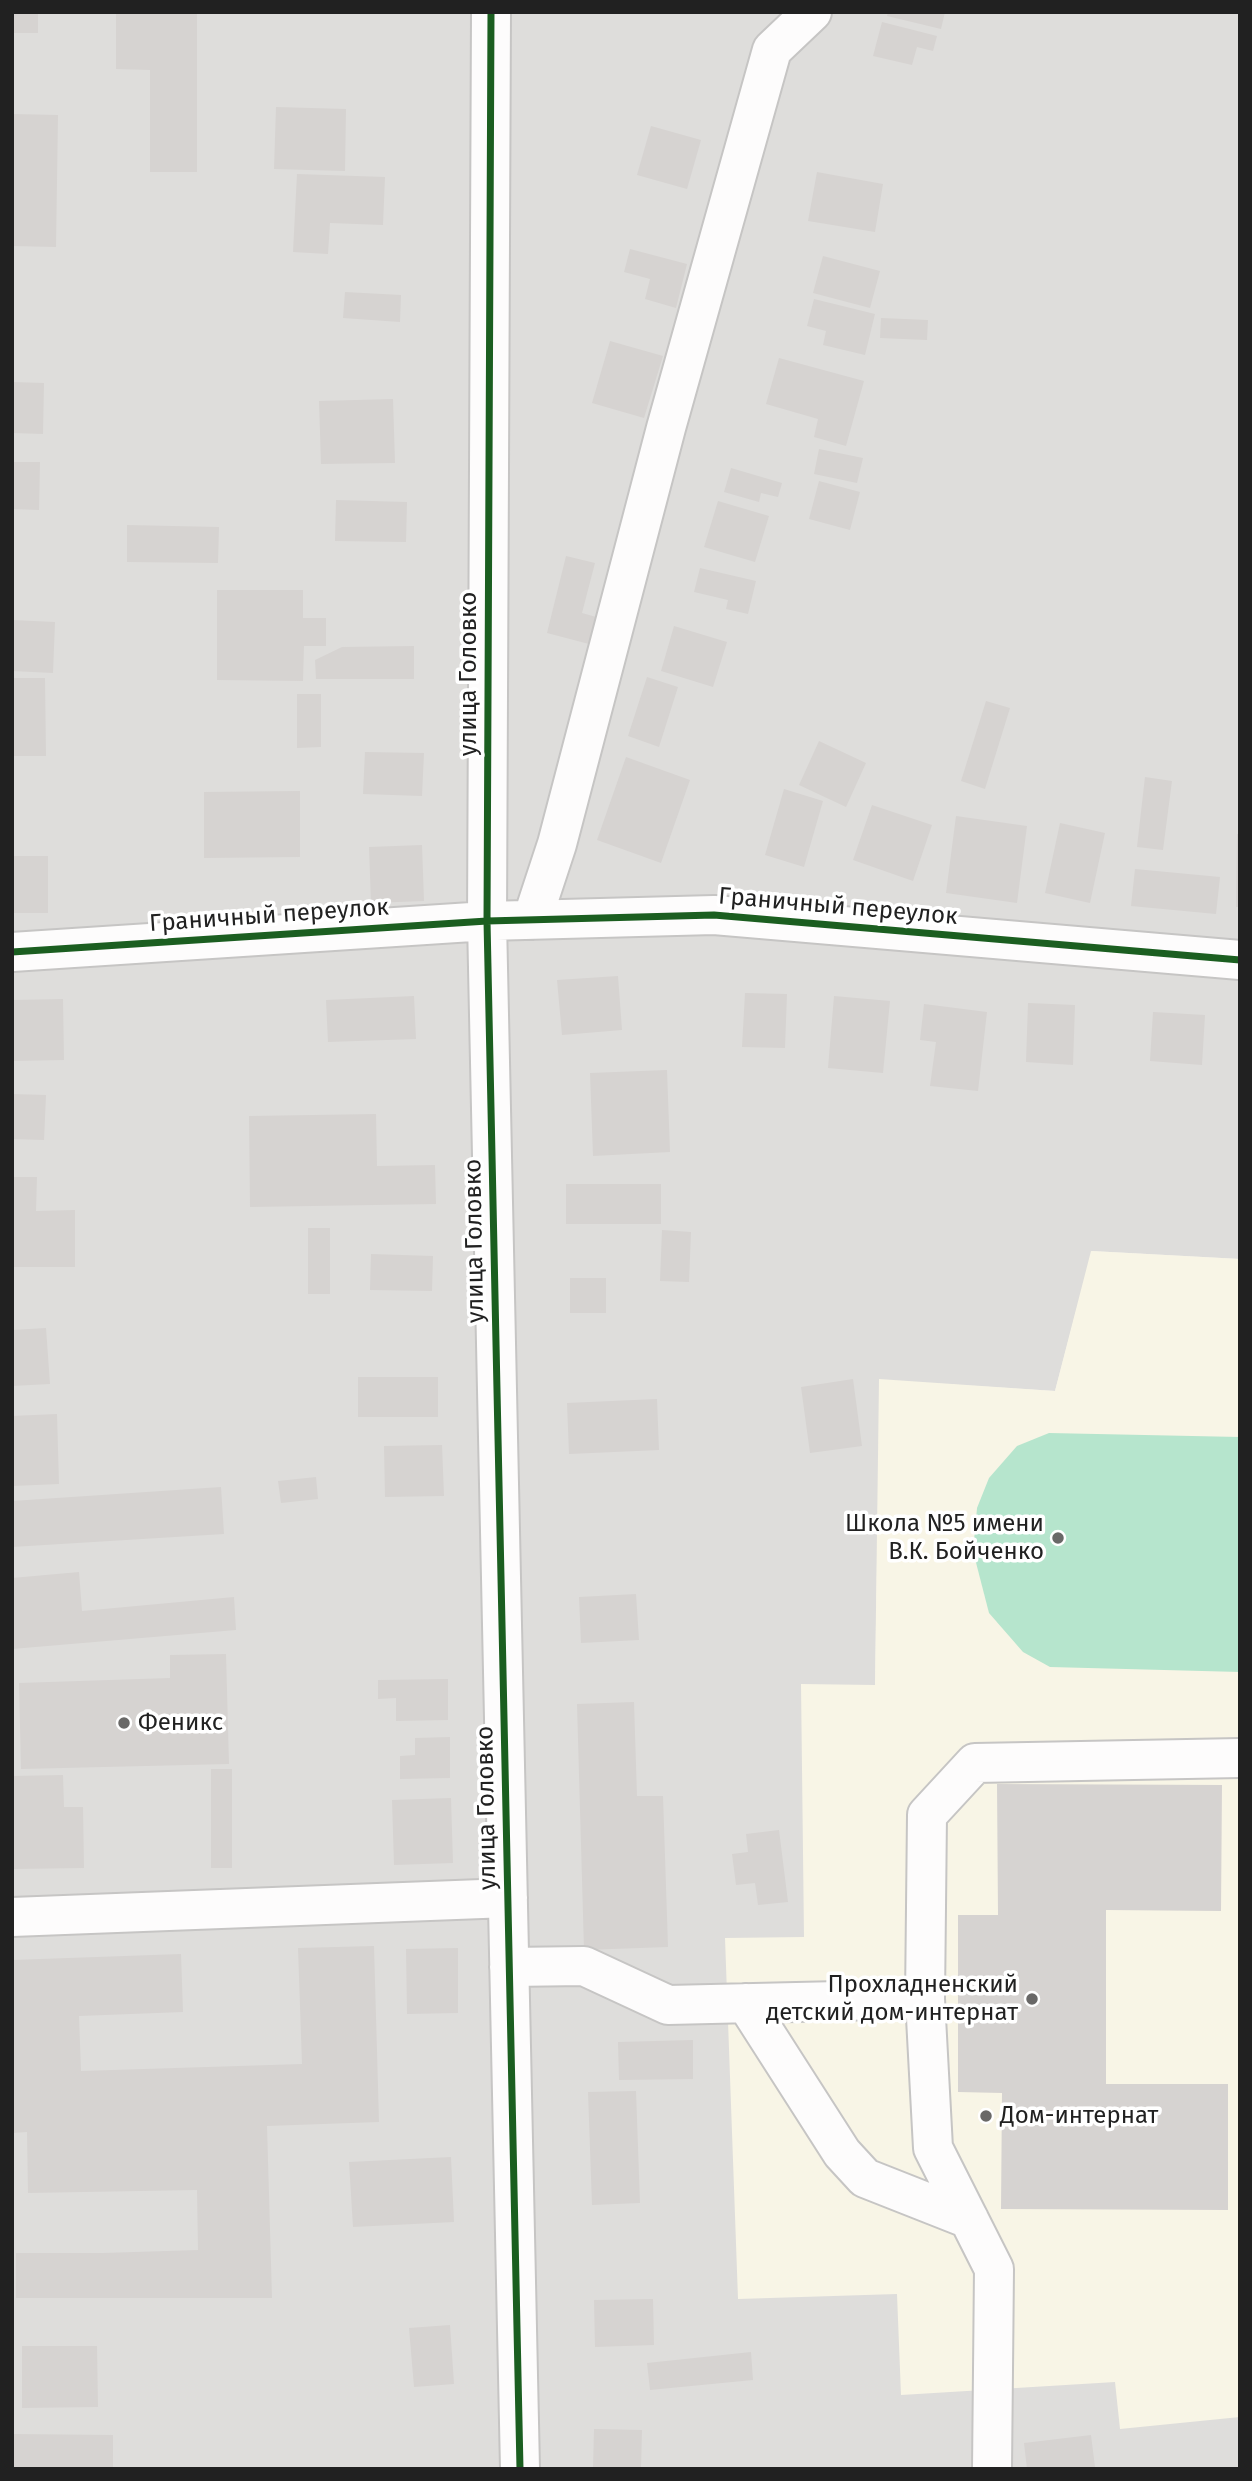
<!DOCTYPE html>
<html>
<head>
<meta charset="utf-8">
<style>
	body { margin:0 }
	#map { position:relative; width:1252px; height:2481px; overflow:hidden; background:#efedea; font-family:"Fira Sans",sans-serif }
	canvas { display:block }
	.frame { position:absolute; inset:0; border:14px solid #212121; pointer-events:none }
</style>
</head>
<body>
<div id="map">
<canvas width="1252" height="2481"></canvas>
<div class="frame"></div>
</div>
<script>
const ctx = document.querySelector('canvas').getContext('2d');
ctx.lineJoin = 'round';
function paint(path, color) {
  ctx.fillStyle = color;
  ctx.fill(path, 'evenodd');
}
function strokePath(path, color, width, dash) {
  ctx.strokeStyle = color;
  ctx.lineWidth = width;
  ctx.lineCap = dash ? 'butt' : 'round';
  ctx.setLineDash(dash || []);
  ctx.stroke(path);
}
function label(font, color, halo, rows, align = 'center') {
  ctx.font = font + ' "Fira Sans",sans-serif';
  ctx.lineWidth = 7;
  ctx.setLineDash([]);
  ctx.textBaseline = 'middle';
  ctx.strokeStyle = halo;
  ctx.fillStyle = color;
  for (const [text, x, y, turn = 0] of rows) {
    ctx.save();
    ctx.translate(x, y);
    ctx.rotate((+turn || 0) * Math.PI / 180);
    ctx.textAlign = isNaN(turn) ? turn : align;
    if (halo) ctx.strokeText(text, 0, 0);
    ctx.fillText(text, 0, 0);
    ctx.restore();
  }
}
const residential = new Path2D(`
	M 12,12 L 1240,12 L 1240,1259 L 1092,1251 L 1055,1391 L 880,1380 L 875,1685 L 1240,1689 L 1240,2469 L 12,2469 Z`);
const education = new Path2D(`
	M 1091,1251 L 1240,1259 L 1240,2417 L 1120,2429 L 1115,2382 L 901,2395 L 897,2294 L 738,2299 L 725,1938 L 804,1937 L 801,1684 L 875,1685 L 879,1379 L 1055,1391 Z`);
const pitch = new Path2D(`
	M 1049,1433 L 1240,1437 L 1240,1672 L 1050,1667 L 1023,1652 L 989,1613 L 973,1551 L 977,1508 L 989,1478 L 1017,1446 Z`);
const building = new Path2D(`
	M 12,12 L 38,12 L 38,33 L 12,33 Z
	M 116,12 L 197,12 L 197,172 L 150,172 L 150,70 L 116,69 Z
	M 888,12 L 945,12 L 941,29 L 887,16 Z
	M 882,22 L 937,36 L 933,51 L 917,47 L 912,65 L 873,56 Z
	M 276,107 L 346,109 L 345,171 L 274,169 Z
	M 12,114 L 58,115 L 56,247 L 12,246 Z
	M 651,126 L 701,140 L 687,189 L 637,175 Z
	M 817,172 L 883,184 L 875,232 L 808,221 Z
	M 297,174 L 385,177 L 383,225 L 330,223 L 328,254 L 293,252 Z
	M 630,249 L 687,264 L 676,308 L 645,299 L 650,279 L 624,272 Z
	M 823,256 L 880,271 L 870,308 L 813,293 Z
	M 345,292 L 401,295 L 400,322 L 343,318 Z
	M 814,299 L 875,314 L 865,355 L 823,345 L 826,331 L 807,326 Z
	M 881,318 L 928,320 L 927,340 L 880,338 Z
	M 610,341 L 663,356 L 644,418 L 592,403 Z
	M 779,358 L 864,381 L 846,446 L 814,437 L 818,419 L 766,404 Z
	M 12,382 L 44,383 L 43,434 L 12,433 Z
	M 393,399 L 395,463 L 321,464 L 319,401 Z
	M 819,449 L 863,458 L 857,483 L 814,474 Z
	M 12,462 L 40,462 L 39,510 L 12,509 Z
	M 731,468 L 782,483 L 778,497 L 761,493 L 759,502 L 724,492 Z
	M 819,481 L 860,492 L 850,530 L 809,519 Z
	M 336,500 L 407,502 L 406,542 L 335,541 Z
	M 718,501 L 769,516 L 755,562 L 704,547 Z
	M 127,525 L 219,527 L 218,563 L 127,562 Z
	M 566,556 L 595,563 L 582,613 L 596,617 L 589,644 L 547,633 Z
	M 700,568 L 756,581 L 748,614 L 726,609 L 728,600 L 694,592 Z
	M 217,590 L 303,590 L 303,618 L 326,618 L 326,646 L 304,646 L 303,681 L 217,680 Z
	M 12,620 L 55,622 L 53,673 L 12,671 Z
	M 674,626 L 727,642 L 713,687 L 661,671 Z
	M 414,646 L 414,679 L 316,679 L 315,660 L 342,647 Z
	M 647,677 L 678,687 L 659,747 L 628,736 Z
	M 12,678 L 45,678 L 46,756 L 12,756 Z
	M 297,694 L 321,694 L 321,747 L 297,748 Z
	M 986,701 L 1010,708 L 985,789 L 961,781 Z
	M 819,741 L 866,763 L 846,807 L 799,785 Z
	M 365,752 L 424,753 L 422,796 L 363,794 Z
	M 626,757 L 690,780 L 661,863 L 597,840 Z
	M 1145,777 L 1172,781 L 1163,850 L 1137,847 Z
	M 784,789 L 823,801 L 804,867 L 765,855 Z
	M 300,791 L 300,857 L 204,858 L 204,792 Z
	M 872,805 L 932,825 L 913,881 L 853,860 Z
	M 956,816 L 1027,826 L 1017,903 L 946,893 Z
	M 1060,823 L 1105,833 L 1090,903 L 1045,893 Z
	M 1237,834 L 1240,834 L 1240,907 L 1236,907 Z
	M 422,845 L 424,901 L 371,903 L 369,847 Z
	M 12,856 L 48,856 L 48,913 L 12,913 Z
	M 1135,869 L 1220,877 L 1216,914 L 1131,906 Z
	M 618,976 L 622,1030 L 562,1035 L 557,980 Z
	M 745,993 L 787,994 L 785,1048 L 742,1047 Z
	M 414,996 L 416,1039 L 328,1042 L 326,1000 Z
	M 834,996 L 890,1001 L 883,1073 L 828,1068 Z
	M 63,999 L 64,1060 L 12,1061 L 12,1000 Z
	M 1028,1003 L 1075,1005 L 1073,1065 L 1026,1062 Z
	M 924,1004 L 987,1012 L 978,1091 L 930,1086 L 936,1042 L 920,1040 Z
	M 1153,1012 L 1205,1015 L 1202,1065 L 1150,1061 Z
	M 667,1070 L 670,1152 L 593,1156 L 590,1073 Z
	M 12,1094 L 46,1095 L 44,1140 L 12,1139 Z
	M 376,1114 L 377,1166 L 435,1165 L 436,1204 L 250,1207 L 249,1116 Z
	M 12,1177 L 37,1177 L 36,1211 L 75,1210 L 75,1267 L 12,1267 Z
	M 566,1184 L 661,1184 L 661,1224 L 566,1224 Z
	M 308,1228 L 330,1228 L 330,1294 L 308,1294 Z
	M 662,1230 L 691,1232 L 689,1282 L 660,1281 Z
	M 371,1254 L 433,1256 L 432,1291 L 370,1290 Z
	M 570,1278 L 606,1278 L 606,1313 L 570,1313 Z
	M 46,1328 L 50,1384 L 12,1386 L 12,1330 Z
	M 358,1377 L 438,1377 L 438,1417 L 358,1417 Z
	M 853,1379 L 862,1446 L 810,1453 L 801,1387 Z
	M 657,1399 L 659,1450 L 569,1454 L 567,1403 Z
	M 57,1414 L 59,1484 L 12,1486 L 12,1416 Z
	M 442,1445 L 444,1496 L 385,1497 L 384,1446 Z
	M 316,1477 L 318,1499 L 281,1503 L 278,1481 Z
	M 221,1487 L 224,1534 L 12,1547 L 12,1501 Z
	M 79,1572 L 82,1611 L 234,1597 L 236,1630 L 12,1649 L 12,1578 Z
	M 636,1594 L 639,1640 L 581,1643 L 579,1597 Z
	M 226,1654 L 229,1764 L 21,1769 L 19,1683 L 170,1678 L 170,1655 Z
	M 448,1679 L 448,1720 L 396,1721 L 396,1698 L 378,1699 L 378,1680 Z
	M 634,1702 L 637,1796 L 663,1796 L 668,1947 L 584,1950 L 577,1704 Z
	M 450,1737 L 450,1778 L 400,1779 L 400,1756 L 415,1755 L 415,1738 Z
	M 211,1769 L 232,1769 L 232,1868 L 211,1868 Z
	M 63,1775 L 64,1807 L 83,1807 L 84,1868 L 13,1869 L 12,1776 Z
	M 997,1784 L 1222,1785 L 1221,1911 L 1106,1910 L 1106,2084 L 1228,2084 L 1228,2210 L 1001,2209 L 1002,2093 L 958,2092 L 958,1915 L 998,1915 Z
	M 451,1798 L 453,1863 L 394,1865 L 392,1800 Z
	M 779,1830 L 788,1902 L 758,1905 L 755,1883 L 736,1885 L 732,1854 L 748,1852 L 746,1834 Z
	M 374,1946 L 379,2122 L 267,2126 L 272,2298 L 16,2298 L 16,2253 L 103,2253 L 198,2250 L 197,2190 L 28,2193 L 27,2132 L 12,2133 L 12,1960 L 181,1954 L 183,2012 L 79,2016 L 81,2071 L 302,2064 L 298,1948 Z
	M 458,1948 L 458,2013 L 407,2014 L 406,1949 Z
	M 693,2040 L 693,2079 L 619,2080 L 618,2042 Z
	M 636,2091 L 640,2203 L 592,2205 L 588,2092 Z
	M 451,2157 L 454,2222 L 353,2227 L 349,2162 Z
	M 653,2299 L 654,2345 L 595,2347 L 594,2300 Z
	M 450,2325 L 454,2384 L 414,2387 L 409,2328 Z
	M 22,2346 L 97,2346 L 98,2407 L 22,2408 Z
	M 751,2352 L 753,2380 L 650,2390 L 647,2363 Z
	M 594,2429 L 642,2430 L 641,2469 L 593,2469 Z
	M 12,2434 L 113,2435 L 113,2469 L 12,2469 Z
	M 1091,2435 L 1095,2467 L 1027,2469 L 1024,2443 Z`);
const minor = new Path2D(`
	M 491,12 L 487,921 L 520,2469
	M 532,920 L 557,844 L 666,428 L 772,50 L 812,12
	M 12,952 L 487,921 L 714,915 L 1240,960
	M 12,1917 L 508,1898
	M 509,1967 L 584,1966 L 668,2005 L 925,1999
	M 746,2003 L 842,2153 L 865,2178 L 969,2219
	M 992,2469 L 994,2269 L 933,2148 L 925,1999 L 927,1815 L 975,1763 L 1240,1758`);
const cycleway = new Path2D(`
	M 491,12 L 487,921 L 520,2469
	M 12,952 L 487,921 L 714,915 L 1240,960`);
const markers = [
	[1058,1538,7,"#696867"],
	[124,1723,7,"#696867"],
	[1032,1999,7,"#696867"],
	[986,2116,7,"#696867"]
];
const streetNames = [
	["улица Головко",469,674,-90],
	["Граничный переулок",838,907,5],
	["Граничный переулок",269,916,-4],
	["улица Головко",475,1241,-91],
	["улица Головко",487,1808,-91]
];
const poiNames = [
	["Школа №5 имени",1044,1524],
	["В.К. Бойченко",1044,1552],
	["Феникс",138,1723,"left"],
	["Прохладненский",1018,1985],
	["детский дом-интернат",1018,2013],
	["Дом-интернат",1000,2116,"left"]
];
paint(residential, '#dedddb');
paint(education, '#f8f5e6');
paint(pitch, '#b6e5cd');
paint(building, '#d6d3d1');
strokePath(minor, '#c6c5c4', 42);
strokePath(minor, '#fdfcfc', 38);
strokePath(cycleway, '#1b5e20', 7);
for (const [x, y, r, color] of markers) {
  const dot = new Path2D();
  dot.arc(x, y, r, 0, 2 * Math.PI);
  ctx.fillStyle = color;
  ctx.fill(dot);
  strokePath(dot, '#fff', 2.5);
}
label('24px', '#212121', '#fff', streetNames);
label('24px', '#212121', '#fff', poiNames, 'right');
</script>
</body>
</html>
